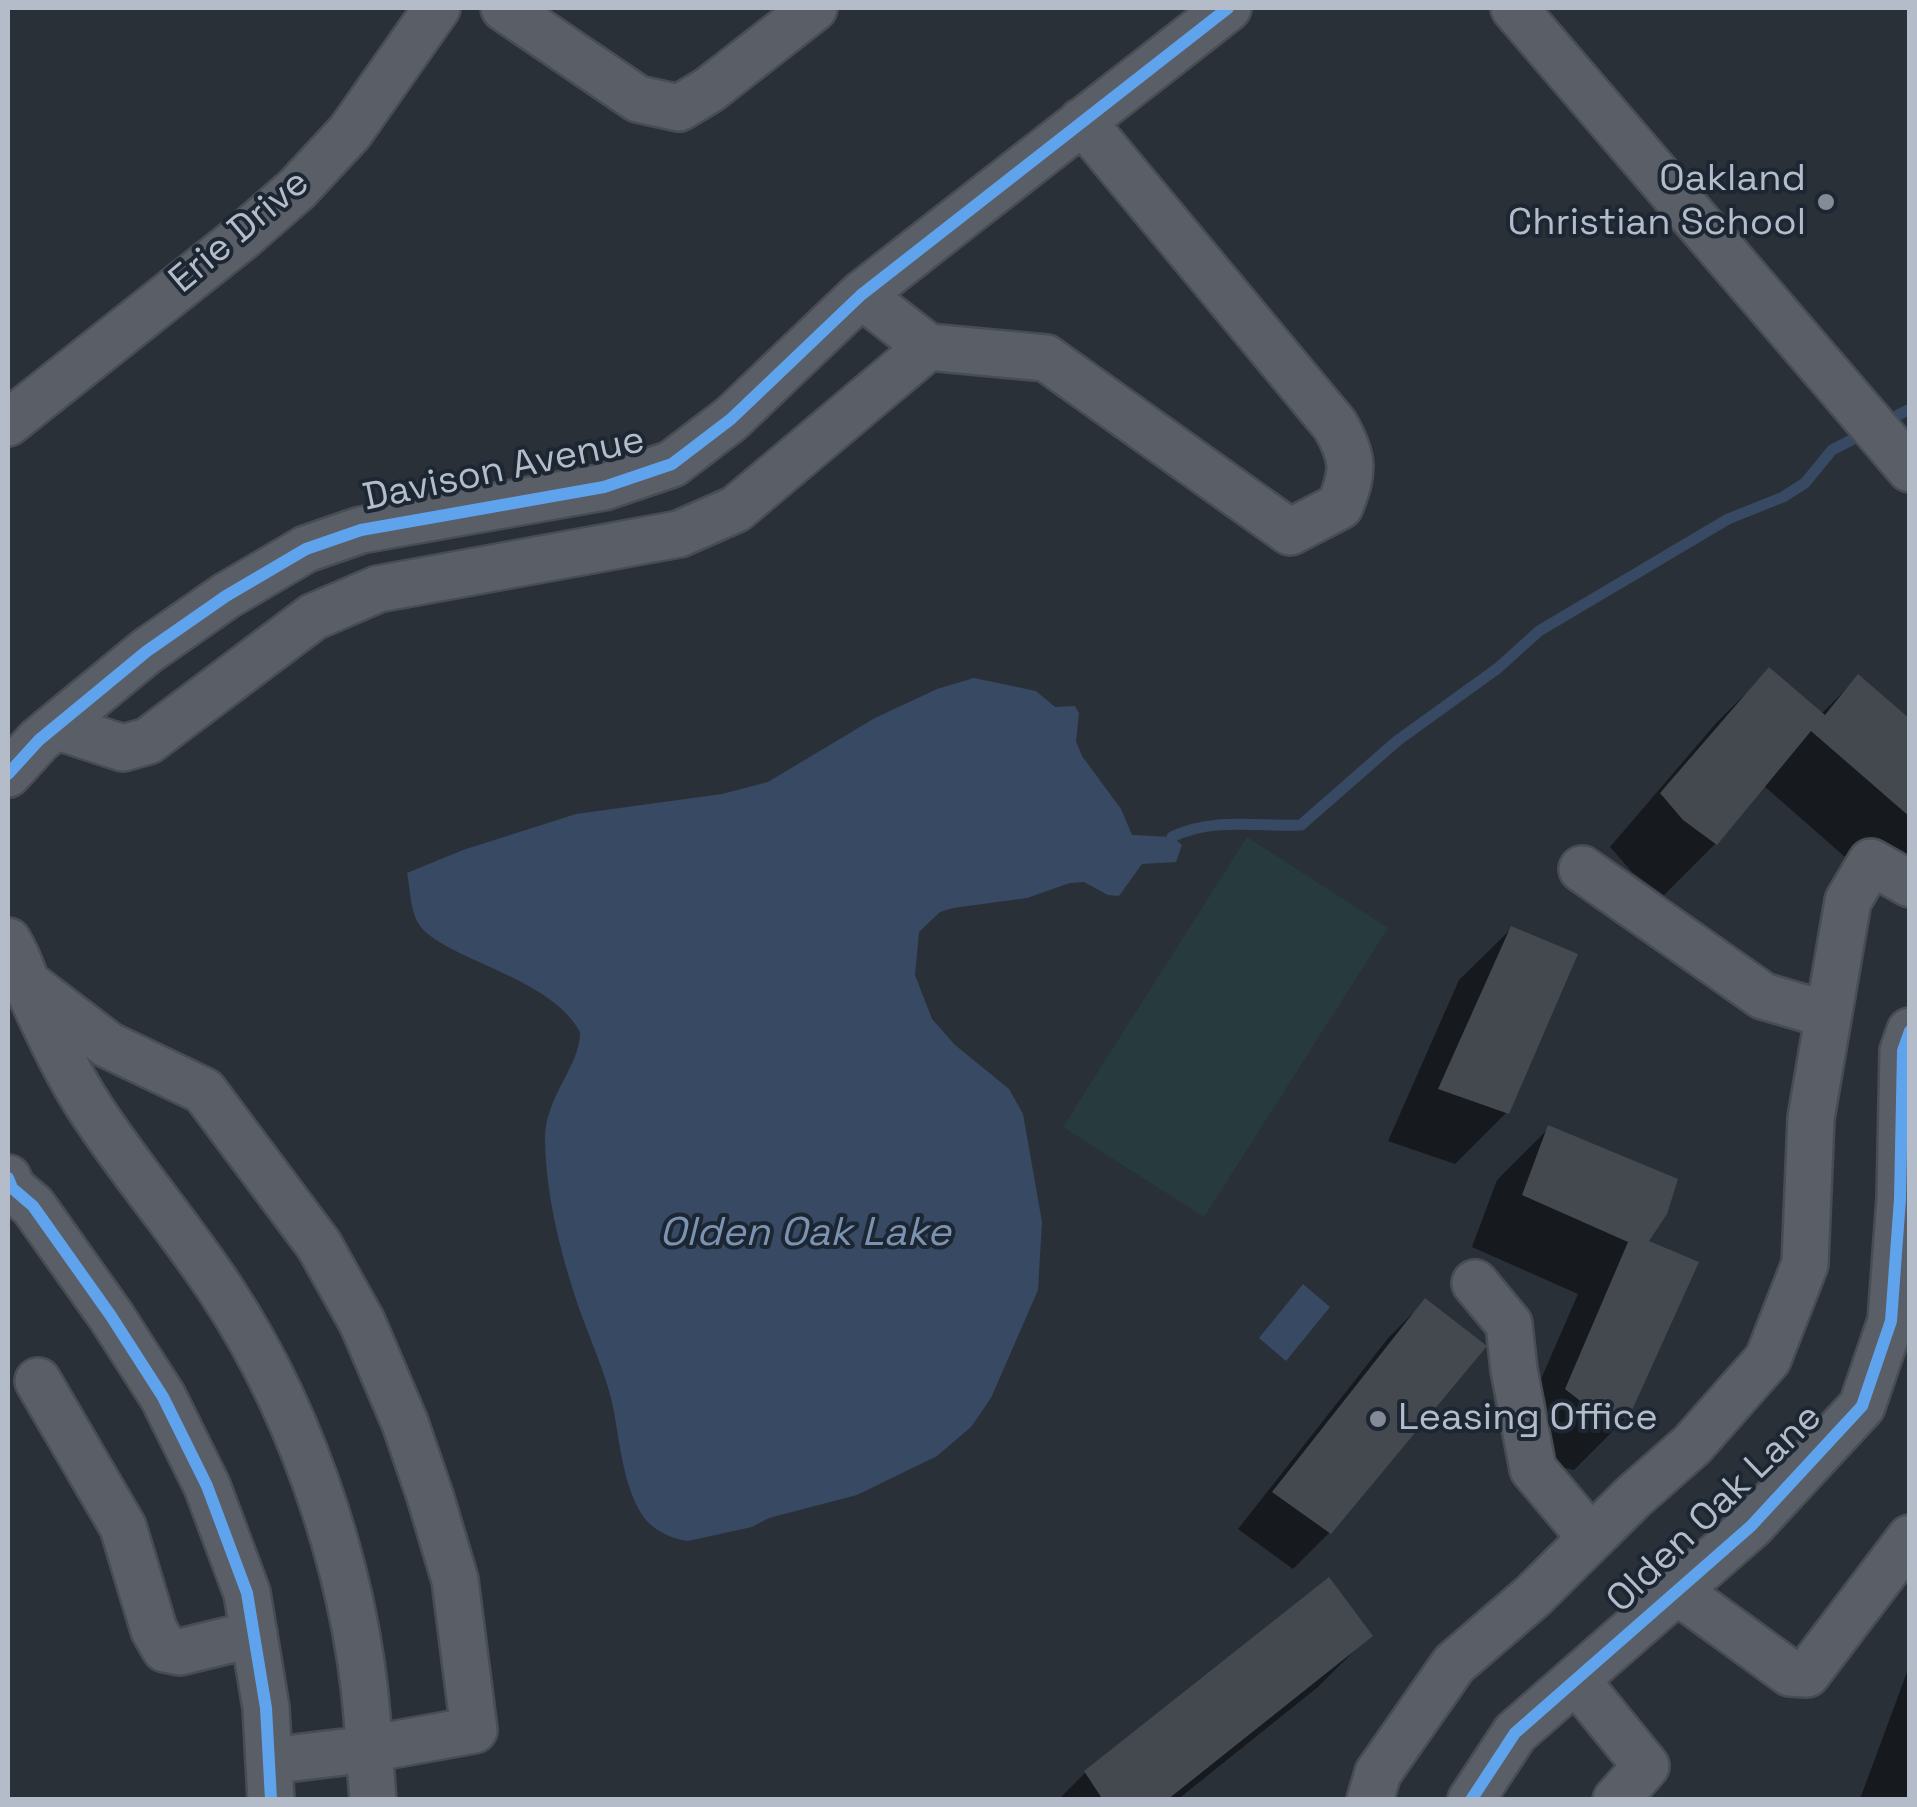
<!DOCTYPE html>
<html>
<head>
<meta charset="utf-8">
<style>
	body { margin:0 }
	#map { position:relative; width:1917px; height:1807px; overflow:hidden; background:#2a3038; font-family:"Space Grotesk",sans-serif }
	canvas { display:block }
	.frame { position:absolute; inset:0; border:10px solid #b4bcc9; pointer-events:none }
</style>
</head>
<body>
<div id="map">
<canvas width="1917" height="1807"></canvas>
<div class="frame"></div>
</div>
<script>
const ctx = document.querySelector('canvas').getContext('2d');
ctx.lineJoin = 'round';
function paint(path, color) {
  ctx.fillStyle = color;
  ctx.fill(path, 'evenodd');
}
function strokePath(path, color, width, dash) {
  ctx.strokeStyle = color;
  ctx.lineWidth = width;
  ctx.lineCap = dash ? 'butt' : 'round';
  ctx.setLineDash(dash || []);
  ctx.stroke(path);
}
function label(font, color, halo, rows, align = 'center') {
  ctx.font = font + ' "Space Grotesk",sans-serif';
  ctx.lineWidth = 8;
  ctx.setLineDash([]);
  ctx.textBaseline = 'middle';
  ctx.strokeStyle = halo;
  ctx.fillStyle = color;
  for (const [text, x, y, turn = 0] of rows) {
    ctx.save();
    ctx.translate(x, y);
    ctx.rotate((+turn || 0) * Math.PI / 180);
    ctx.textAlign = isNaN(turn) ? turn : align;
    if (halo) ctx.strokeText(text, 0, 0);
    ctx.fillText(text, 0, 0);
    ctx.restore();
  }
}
const green = new Path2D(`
	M 1247,837 L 1388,928 L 1204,1217 L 1063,1127 Z`);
const water = new Path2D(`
	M 974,678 L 1036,691 L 1055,707 L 1075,706 L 1079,713 L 1076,741 L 1082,756 L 1121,809 L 1132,835 L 1172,837 L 1182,845 L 1176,862 L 1142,864 L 1119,896 L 1108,895 L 1084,882 L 1070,883 L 1027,898 L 953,908 L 940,912 L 919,932 L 915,975 L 932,1019 L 955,1045 L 1009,1089 L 1023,1114 L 1042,1222 L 1038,1290 L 991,1398 L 971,1427 L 937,1456 L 857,1495 L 769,1518 L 752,1527 L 688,1541 C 672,1539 652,1530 643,1516 C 621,1483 620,1436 611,1398 C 604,1371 593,1346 583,1319 C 563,1263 546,1200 545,1140 C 544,1098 581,1065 580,1032 C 549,973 432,958 416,919 C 410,905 410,887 407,873 L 463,850 L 576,814 L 722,794 L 768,782 L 875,718 L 937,689 Z
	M 1303,1284 L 1330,1307 L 1286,1361 L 1259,1338 Z`);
const shadow = new Path2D(`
	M 1769,671 L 1820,715 L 1858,677 L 1910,723 L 1910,873 L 1886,893 L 1763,785 L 1715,844 L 1664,895 L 1632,872 L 1610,847 L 1717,722 Z
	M 1511,929 L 1507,1112 L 1455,1164 L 1388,1141 L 1459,980 Z
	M 1549,1128 L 1645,1242 L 1626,1418 L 1574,1470 L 1541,1462 L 1514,1441 L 1578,1294 L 1472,1247 L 1497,1180 Z
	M 1425,1301 L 1329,1533 L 1293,1569 L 1238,1529 L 1389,1337 Z
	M 1369,1636 L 1318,1687 L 1177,1800 L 1058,1800 L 1085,1773 Z
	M 1910,1664 L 1910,1800 L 1861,1800 L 1860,1799 Z`);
const stream = new Path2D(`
	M 1898,415 L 1910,409
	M 1172,837 C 1211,817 1259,827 1301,825 L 1397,741 L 1498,668 L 1539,631 L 1728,519 L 1783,497 L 1805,483 L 1832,450 L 1861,435`);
const building = new Path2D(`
	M 1769,667 L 1825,715 L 1858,674 L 1910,719 L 1910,817 L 1811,731 L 1717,845 L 1683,820 L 1660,793 Z
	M 1511,926 L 1578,954 L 1509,1114 L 1438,1089 Z
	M 1548,1125 L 1678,1179 L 1667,1214 L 1649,1241 L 1699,1262 L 1628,1419 L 1593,1411 L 1565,1389 L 1628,1242 L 1522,1195 Z
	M 1425,1298 L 1487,1346 L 1331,1534 L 1272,1492 Z
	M 1329,1577 L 1373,1636 L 1167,1800 L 1103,1800 L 1084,1771 Z`);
const minor = new Path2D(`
	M 504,8 L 638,99 L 679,108 L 709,90 L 814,8
	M 1514,8 L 1910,469
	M 861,295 L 928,347 L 1046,358 L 1290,532 L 1340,506 C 1354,471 1354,458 1335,425 L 1082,121
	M 8,423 L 241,238 L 297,189 L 350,132 L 437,8
	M 56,726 L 123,748 L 148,741 L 313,617 L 378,589 L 679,534 L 736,509 L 928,347
	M 8,774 L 39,740 L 147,651 L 226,596 L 306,549 L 361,530 L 604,487 L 672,464 L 731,419 L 861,295 L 1228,8
	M 1582,869 L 1763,996 L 1828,1015
	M 8,941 C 22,964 24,980 35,1003 C 52,1040 69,1076 92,1111 C 132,1172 180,1228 221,1290 C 307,1420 363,1593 369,1749 L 474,1730 L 455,1580 L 430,1496 L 405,1423 L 362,1322 L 319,1245 L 204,1091 L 108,1045 L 28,984
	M 8,1178 L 12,1188 L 33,1206 L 111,1316 L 163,1397 L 207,1486 L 247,1593 L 266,1708 L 271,1800
	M 1475,1283 L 1509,1324 L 1514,1370 L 1533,1469 L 1591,1538
	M 38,1381 L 123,1527 L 154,1630 L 165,1649 L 180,1652 L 254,1634
	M 1677,1591 L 1790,1673 L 1807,1674 L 1910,1538
	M 1576,1680 L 1646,1766 L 1616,1800
	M 269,1761 L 369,1749 L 373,1800
	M 1370,1800 L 1378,1773 L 1454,1664 L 1533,1596 L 1633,1497 L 1692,1445 L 1768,1359 L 1805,1264 L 1811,1118 L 1848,901 L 1871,862 L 1910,884
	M 1471,1800 L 1515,1733 L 1751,1526 L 1862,1406 L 1891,1321 L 1900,1199 L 1903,1051 L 1910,1031`);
const cycleway = new Path2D(`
	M 8,774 L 39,740 L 147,651 L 226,596 L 306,549 L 361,530 L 604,487 L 672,464 L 731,419 L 861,295 L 1228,8
	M 8,1178 L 12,1188 L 33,1206 L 111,1316 L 163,1397 L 207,1486 L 247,1593 L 266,1708 L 271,1800
	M 1471,1800 L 1515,1733 L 1751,1526 L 1862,1406 L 1891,1321 L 1900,1199 L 1903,1051 L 1910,1031`);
const markers = [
	[1826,202,10,"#848b96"],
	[1378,1419,10,"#848b96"]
];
const poiNames = [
	["Oakland",1806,180],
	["Christian School",1806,224],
	["Leasing Office",1398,1419,"left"]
];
const streetNames = [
	["Erie Drive",240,232,-40],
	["Davison Avenue",504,470,-12],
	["Olden Oak Lane",1715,1509,-44]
];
const waterNames = [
	["Olden Oak Lake",805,1234]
];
paint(green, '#273a3e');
paint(water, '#384963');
paint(shadow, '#0007');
strokePath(stream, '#384963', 11);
paint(building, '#444950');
strokePath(minor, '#484c53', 50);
strokePath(minor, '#5a5e66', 45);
strokePath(cycleway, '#60a3ed', 12);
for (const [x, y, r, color] of markers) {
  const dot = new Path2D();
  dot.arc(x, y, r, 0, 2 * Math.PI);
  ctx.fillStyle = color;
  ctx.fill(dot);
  strokePath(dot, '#1d2633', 4);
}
label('38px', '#b4bcc9', '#1d2633', poiNames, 'right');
label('38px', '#b4bcc9', '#1d2633', streetNames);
label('italic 40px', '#7c92b1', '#1d2633', waterNames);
</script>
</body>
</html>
